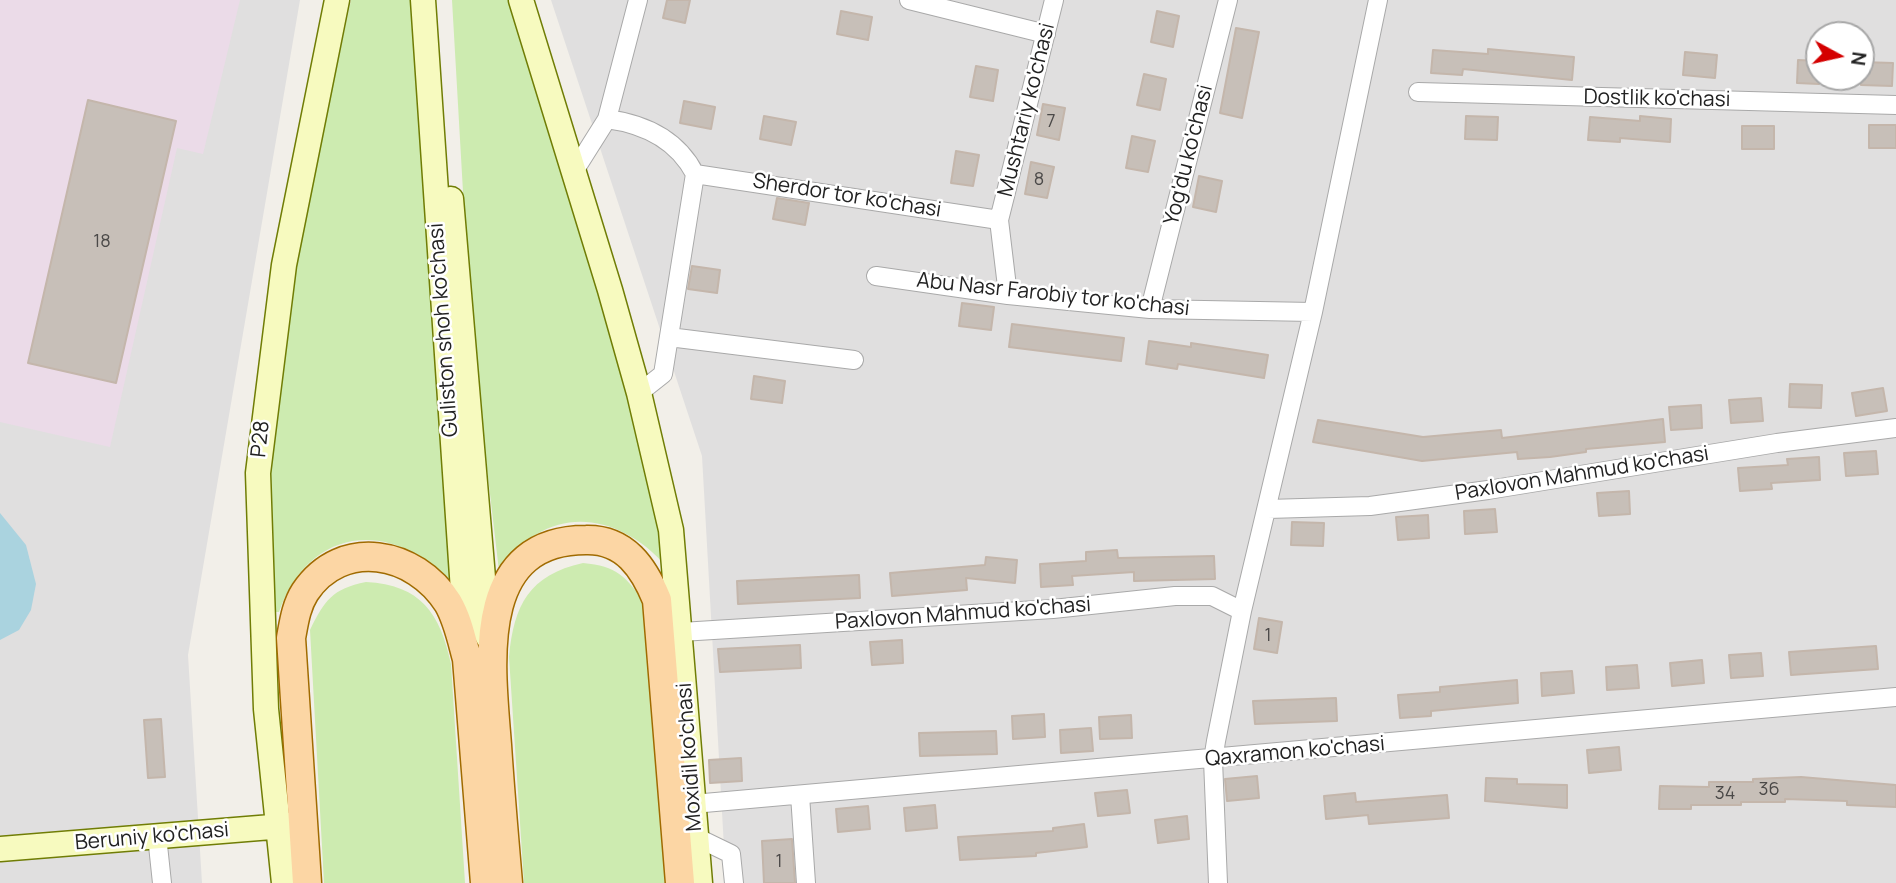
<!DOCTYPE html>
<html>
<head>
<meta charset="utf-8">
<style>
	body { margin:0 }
	#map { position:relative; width:1896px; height:883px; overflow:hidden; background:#f2efe9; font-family:Manrope,sans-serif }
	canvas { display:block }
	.north { position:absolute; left:1805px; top:21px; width:70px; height:70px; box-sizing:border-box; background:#fff; border:2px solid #a7a7a7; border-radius:50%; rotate:98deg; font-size:19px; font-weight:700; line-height:28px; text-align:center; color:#222 }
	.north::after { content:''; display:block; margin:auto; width:24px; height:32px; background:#d40000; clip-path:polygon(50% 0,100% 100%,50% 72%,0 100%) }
</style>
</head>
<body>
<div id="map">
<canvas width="1896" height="883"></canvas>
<div class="north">N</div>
</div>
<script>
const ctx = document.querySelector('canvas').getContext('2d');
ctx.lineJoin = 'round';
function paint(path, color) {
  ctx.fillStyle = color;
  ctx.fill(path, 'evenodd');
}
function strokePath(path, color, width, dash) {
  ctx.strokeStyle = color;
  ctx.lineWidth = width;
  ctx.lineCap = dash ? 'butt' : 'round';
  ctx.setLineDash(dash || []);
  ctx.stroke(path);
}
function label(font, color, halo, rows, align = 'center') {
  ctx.font = font + ' Manrope,sans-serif';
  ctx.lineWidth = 5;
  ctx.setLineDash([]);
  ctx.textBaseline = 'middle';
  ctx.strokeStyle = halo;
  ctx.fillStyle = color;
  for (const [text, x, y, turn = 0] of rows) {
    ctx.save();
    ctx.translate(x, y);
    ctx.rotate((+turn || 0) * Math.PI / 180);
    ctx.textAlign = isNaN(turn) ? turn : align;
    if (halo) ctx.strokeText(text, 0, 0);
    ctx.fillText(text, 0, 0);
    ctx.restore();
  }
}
const residential = new Path2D(`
	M 0,0 L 300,0 L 188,655 L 202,883 L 0,883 Z
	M 551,0 L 1896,0 L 1896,883 L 726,883 L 702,456 ZM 1819,35 L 1861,35 L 1861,77 L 1819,77 Z`);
const industrial = new Path2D(`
	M 0,0 L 240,0 L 203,154 L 177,148 L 110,447 L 0,422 Z`);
const grass = new Path2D(`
	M 351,0 L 414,0 L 434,353 L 456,591 C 401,519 311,521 279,612 L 274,612 L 267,467 L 296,260 Z
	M 452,0 L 512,0 L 573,192 L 666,532 L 667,567 C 616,509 545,503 499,571 L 471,331 Z
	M 583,563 C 617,566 626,576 645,604 L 665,883 L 524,883 L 509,657 C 514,605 529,575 583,563 Z
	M 366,582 C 421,585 440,613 451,664 L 465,883 L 324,883 L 310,630 C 325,600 332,589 366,582 Z`);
const water = new Path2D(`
	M 0,513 L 26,545 L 36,584 L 31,610 L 19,630 L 0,640 Z`);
const building = new Path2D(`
	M 667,0 L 690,0 L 685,23 L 663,18 Z
	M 841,11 L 872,17 L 868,40 L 837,34 Z
	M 1157,11 L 1179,16 L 1173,47 L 1151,42 Z
	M 1236,28 L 1259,32 L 1242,118 L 1220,113 Z
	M 1488,49 L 1574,57 L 1572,80 L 1463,69 L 1462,75 L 1431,73 L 1433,50 L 1488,54 Z
	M 1685,52 L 1717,55 L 1715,78 L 1683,75 Z
	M 1798,60 L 1819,61 L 1819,84 L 1797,83 Z
	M 1861,62 L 1893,63 L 1892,86 L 1861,85 Z
	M 976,66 L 998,70 L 993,101 L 970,97 Z
	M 1144,74 L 1166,79 L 1160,110 L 1137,105 Z
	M 88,100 L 176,121 L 116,383 L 28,363 Z
	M 684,101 L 715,107 L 711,129 L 680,123 Z
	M 1043,104 L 1065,108 L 1059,140 L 1037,135 Z
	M 764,116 L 796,122 L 791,145 L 760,139 Z
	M 1466,116 L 1498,117 L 1497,140 L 1465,139 Z
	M 1640,116 L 1671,119 L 1670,142 L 1620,138 L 1620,142 L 1588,140 L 1590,117 L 1640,121 Z
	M 1869,125 L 1896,125 L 1896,148 L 1869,148 Z
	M 1742,126 L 1774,126 L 1774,149 L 1742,149 Z
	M 1132,136 L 1155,141 L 1148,172 L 1126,168 Z
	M 956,151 L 979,155 L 973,186 L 951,183 Z
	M 1031,162 L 1054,167 L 1047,198 L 1025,194 Z
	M 1199,176 L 1222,181 L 1216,212 L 1193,207 Z
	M 777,198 L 809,203 L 805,225 L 773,219 Z
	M 692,266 L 720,270 L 717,293 L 688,289 Z
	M 962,303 L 994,307 L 991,330 L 959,326 Z
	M 1012,324 L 1124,338 L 1121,361 L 1009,347 Z
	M 1149,341 L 1191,347 L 1191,343 L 1268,355 L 1264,378 L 1178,364 L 1177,369 L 1146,364 Z
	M 754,376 L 785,381 L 782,403 L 751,399 Z
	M 1790,384 L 1822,385 L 1821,408 L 1789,407 Z
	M 1883,388 L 1887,411 L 1856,416 L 1852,393 Z
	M 1761,398 L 1763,421 L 1731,423 L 1729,400 Z
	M 1701,405 L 1702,428 L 1671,430 L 1669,407 Z
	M 1663,419 L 1665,442 L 1586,449 L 1586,452 L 1550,457 L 1518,459 L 1517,452 L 1422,461 L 1313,442 L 1318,420 L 1423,437 L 1501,430 L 1502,438 Z
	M 1876,451 L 1878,474 L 1846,476 L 1844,453 Z
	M 1819,457 L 1820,480 L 1771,483 L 1772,489 L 1740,491 L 1738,468 L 1788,465 L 1787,459 Z
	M 1629,491 L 1630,514 L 1599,516 L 1597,493 Z
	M 1495,509 L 1497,532 L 1465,534 L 1464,511 Z
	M 1428,515 L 1429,538 L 1398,540 L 1396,517 Z
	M 1292,522 L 1324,523 L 1323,546 L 1291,545 Z
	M 1117,550 L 1118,558 L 1214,556 L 1215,579 L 1134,581 L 1134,572 L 1072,576 L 1073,585 L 1041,587 L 1040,564 L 1086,561 L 1086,552 Z
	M 986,557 L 1017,560 L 1015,583 L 966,578 L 967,590 L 892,596 L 890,573 L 985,565 Z
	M 859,575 L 860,598 L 738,604 L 737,581 Z
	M 1259,618 L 1282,622 L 1277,653 L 1254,649 Z
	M 902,640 L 903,663 L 872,665 L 870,642 Z
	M 800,645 L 801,668 L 720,672 L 718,649 Z
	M 1876,646 L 1878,669 L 1791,675 L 1789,652 Z
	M 1761,653 L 1763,676 L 1731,678 L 1729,655 Z
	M 1702,660 L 1704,683 L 1672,686 L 1670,663 Z
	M 1637,665 L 1639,688 L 1607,690 L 1606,667 Z
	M 1572,671 L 1574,693 L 1542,696 L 1541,673 Z
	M 1517,680 L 1518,703 L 1431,711 L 1431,716 L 1400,718 L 1398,695 L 1440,692 L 1440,687 Z
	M 1336,698 L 1337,721 L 1255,724 L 1253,701 Z
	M 1044,714 L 1045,737 L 1013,739 L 1012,716 Z
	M 1131,715 L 1132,738 L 1100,739 L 1099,717 Z
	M 161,719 L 165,777 L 148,778 L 144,720 Z
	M 1091,728 L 1093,751 L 1061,753 L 1060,730 Z
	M 996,731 L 997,754 L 920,756 L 919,733 Z
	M 1619,747 L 1621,770 L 1589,773 L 1587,750 Z
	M 741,758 L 742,781 L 710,783 L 709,760 Z
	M 1257,776 L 1259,798 L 1227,801 L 1225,779 Z
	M 1801,777 L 1896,785 L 1896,807 L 1847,805 L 1847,801 L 1785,799 L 1785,802 L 1741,802 L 1741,805 L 1691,805 L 1691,809 L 1659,809 L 1660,786 L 1709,787 L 1709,782 L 1753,782 L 1753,779 Z
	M 1486,778 L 1517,779 L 1517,784 L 1567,785 L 1567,808 L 1485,801 Z
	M 1127,790 L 1130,813 L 1098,816 L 1095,793 Z
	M 1355,793 L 1356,802 L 1447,795 L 1449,818 L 1369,824 L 1368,815 L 1326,819 L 1324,796 Z
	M 935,805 L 937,828 L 906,831 L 904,808 Z
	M 868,806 L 870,829 L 838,832 L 836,809 Z
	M 1187,816 L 1189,839 L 1158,843 L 1155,820 Z
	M 1084,824 L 1087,847 L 1036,853 L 1036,856 L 960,860 L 958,837 L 1053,831 L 1053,828 Z
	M 792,839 L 795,883 L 764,883 L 762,841 Z`);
const street = new Path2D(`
	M 909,0 L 1046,34
	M 1418,92 L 1896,105
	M 607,119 C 644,124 677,139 695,174 L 663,374 L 639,393
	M 573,173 L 607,119 L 638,0
	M 695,174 L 999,220
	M 876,276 L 1008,295 L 1150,309 L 1313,312
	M 1008,295 L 999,220 L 1054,0
	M 1150,309 L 1228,0
	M 669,337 L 854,360
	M 1268,509 L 1370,506 L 1488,490 L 1777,443 L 1896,428
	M 681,632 L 1053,609 L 1175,596 L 1212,596 L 1242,611
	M 800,795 L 806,883
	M 693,804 L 1896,697
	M 157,836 L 162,883
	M 696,837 L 731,854 L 734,883
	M 1218,883 L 1213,760 L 1216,741 L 1242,611 L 1313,312 L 1378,0`);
const secondary = new Path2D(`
	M 423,0 L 466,635
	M 521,0 L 610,290 L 639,393 L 671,530 L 700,883
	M 451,199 L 488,637
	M 0,849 L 296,825
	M 284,883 L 266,709 L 258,473 L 284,265 L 337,0`);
const primary = new Path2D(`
	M 307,883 L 291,638 C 294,622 296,606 305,592 C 342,537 415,551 448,603 C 458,620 462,641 467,659 L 485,883
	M 508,883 C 504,837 500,791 497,745 C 491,667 473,540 586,540 C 625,539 644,568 657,600 L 680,883`);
const numberNames = [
	["7",1051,122],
	["8",1039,180],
	["18",102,242],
	["1",1268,636],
	["36",1769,790],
	["34",1725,794],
	["1",779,862]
];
const streetNames = [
	["Dostlik ko'chasi",1657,99,1],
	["Mushtariy ko'chasi",1027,110,-76],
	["Yog'du ko'chasi",1189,155,-76],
	["Sherdor tor ko'chasi",847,196,9],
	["Abu Nasr Farobiy tor ko'chasi",1053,295,6],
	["Guliston shoh ko'chasi",444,330,-94],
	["Р28",261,439,-84],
	["Paxlovon Mahmud ko'chasi",1582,474,-9],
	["Paxlovon Mahmud ko'chasi",963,614,-4],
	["Qaxramon ko'chasi",1295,752,-5],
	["Moxidil ko'chasi",690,757,-94],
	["Beruniy ko'chasi",152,837,-5]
];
paint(residential, '#e0dfdf');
paint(industrial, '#ebdbe8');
paint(grass, '#cdebb0');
paint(water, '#aad3df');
paint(building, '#c7bfb8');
strokePath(building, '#c4b6ab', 2);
strokePath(street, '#a9a9a9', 20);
strokePath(secondary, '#707d05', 27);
strokePath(primary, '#a06b00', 31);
strokePath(street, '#fff', 18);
strokePath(secondary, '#f7fabf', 24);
strokePath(primary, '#fcd6a4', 28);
label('18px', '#4b4948', null, numberNames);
label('21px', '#222', '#fff', streetNames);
</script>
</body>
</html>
